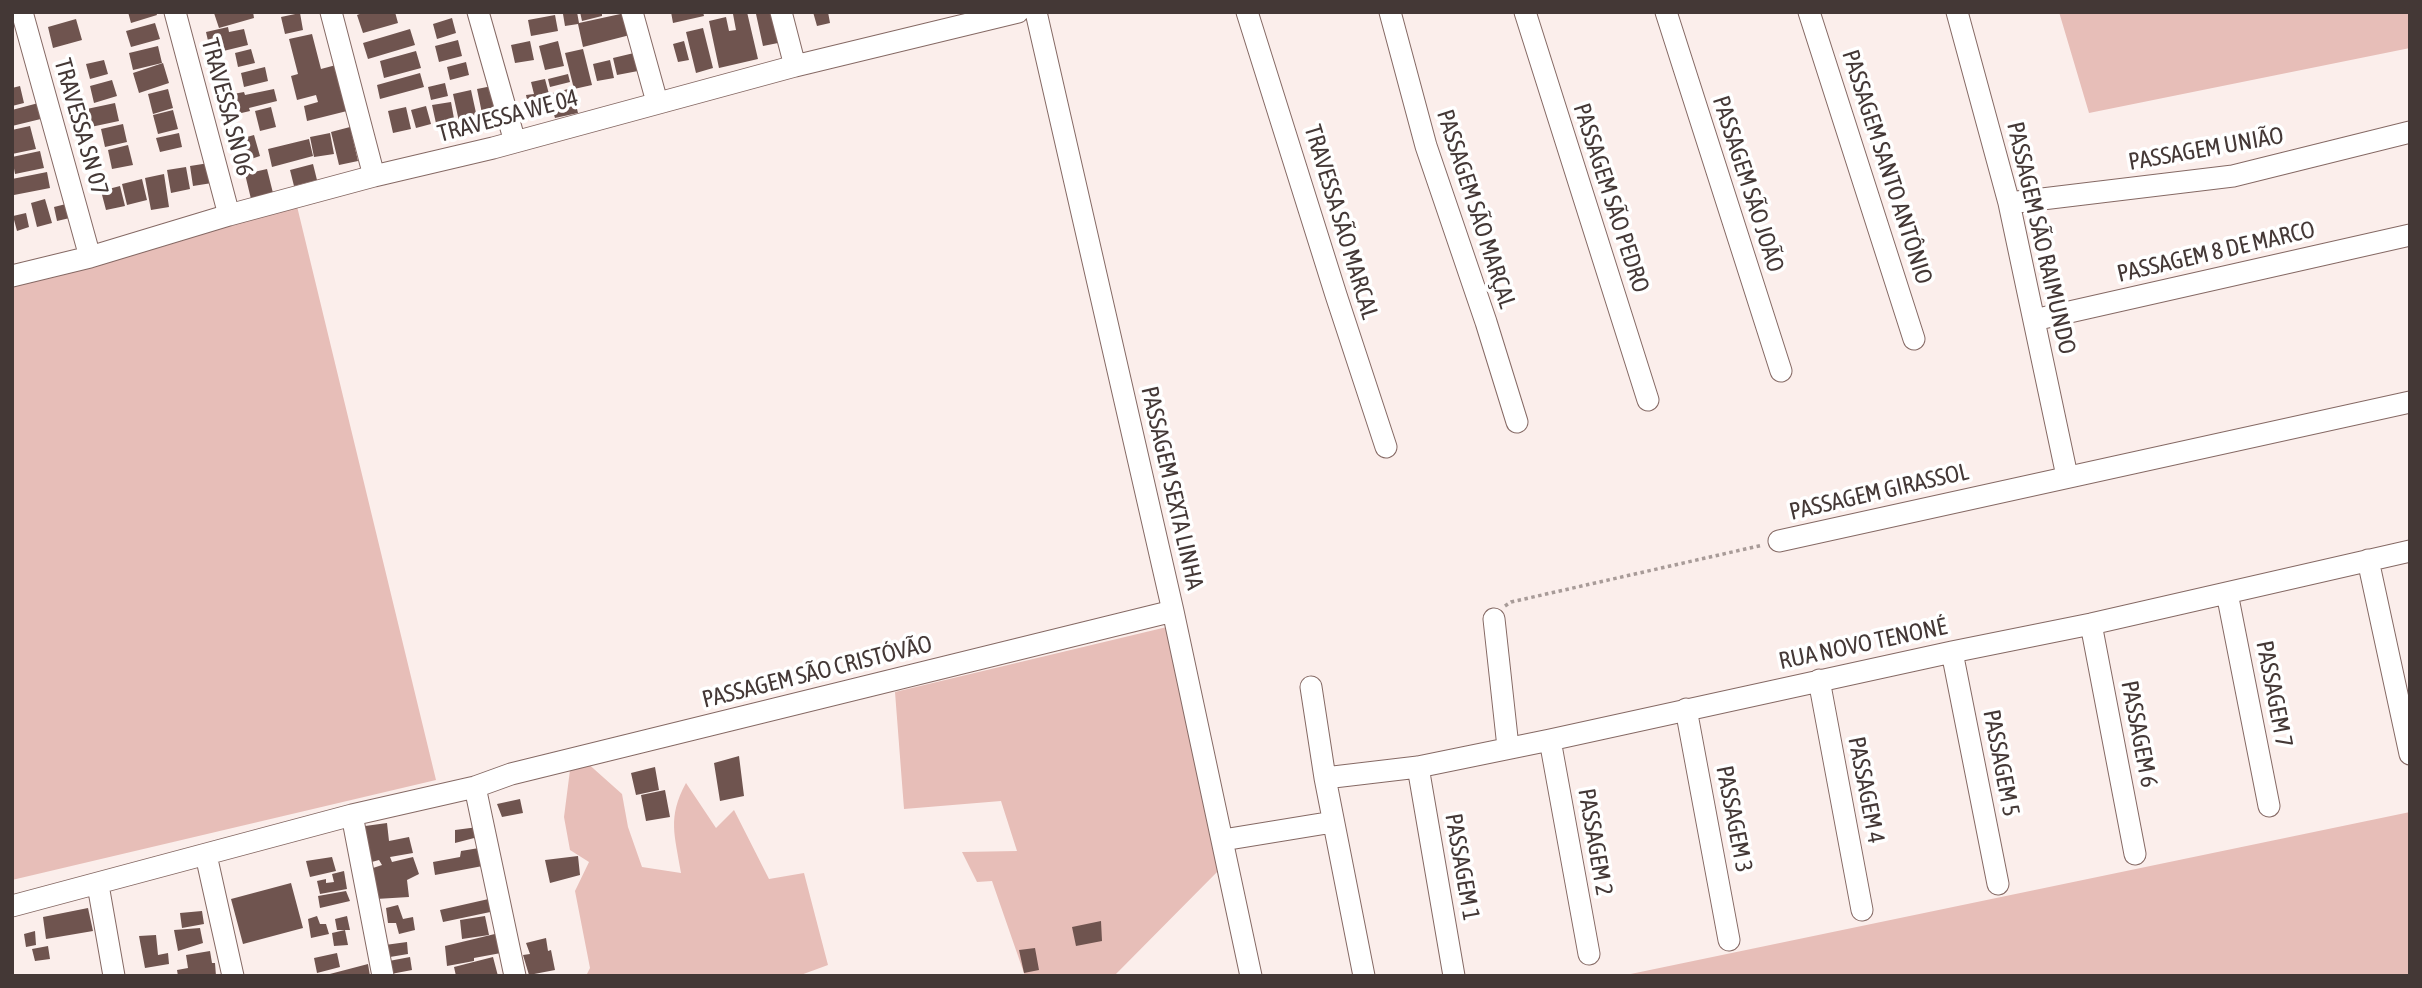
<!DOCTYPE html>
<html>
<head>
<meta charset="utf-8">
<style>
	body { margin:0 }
	#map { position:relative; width:2422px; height:988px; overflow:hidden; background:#fbeeeb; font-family:"Asap Condensed",sans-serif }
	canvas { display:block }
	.frame { position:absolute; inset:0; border:14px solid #443836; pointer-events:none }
</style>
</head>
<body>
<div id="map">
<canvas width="2422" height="988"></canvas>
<div class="frame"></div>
</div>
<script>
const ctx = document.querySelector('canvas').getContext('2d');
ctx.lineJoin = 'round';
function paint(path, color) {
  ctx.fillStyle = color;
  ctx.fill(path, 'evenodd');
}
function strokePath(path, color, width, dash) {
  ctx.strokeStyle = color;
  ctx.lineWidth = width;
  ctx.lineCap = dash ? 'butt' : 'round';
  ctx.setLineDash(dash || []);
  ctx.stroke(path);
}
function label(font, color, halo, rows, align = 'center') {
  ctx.font = font + ' "Asap Condensed",sans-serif';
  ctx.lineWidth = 7;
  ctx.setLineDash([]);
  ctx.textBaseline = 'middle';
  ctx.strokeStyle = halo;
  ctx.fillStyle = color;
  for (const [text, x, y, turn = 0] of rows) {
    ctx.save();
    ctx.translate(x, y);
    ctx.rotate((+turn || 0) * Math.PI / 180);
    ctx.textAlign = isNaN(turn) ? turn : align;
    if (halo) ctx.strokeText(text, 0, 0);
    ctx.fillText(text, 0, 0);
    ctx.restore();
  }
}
const green = new Path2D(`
	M 2059,12 L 2410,12 L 2410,48 L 2089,113 Z
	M 295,198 L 436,780 L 12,880 L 12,275 Z
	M 1171,626 L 1222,867 L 1114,976 L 1025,976 L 992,881 L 977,882 L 962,852 L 1017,851 L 1001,801 L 904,809 L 895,692 Z
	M 585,761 L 622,794 L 628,827 L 642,867 L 681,873 C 675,835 667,818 686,783 L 716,828 L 734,810 L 769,879 L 804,873 L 828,965 L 798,976 L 586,976 L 590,968 L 575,891 L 589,862 L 570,850 L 564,817 L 570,770 Z
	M 2410,812 L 2410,976 L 1621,976 Z`);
const building = new Path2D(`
	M 128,12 L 156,12 L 157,15 L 131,23 Z
	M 218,12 L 253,12 L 254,18 L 219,28 L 214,13 Z
	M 365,12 L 395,12 L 398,23 L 363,33 L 357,15 Z
	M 577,12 L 579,23 L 625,13 L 630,35 L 583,47 L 578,24 L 565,26 L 563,14 Z
	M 580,12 L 602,12 L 602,16 L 582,21 Z
	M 671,12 L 703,12 L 704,16 L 673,23 Z
	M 747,12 L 758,59 L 719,68 L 709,21 L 726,17 L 729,31 L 736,30 L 733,14 Z
	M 771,12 L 778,43 L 763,46 L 756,14 Z
	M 813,12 L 828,12 L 830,23 L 817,26 Z
	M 300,13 L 303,30 L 285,34 L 281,17 Z
	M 555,15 L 558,31 L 531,36 L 528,20 Z
	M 452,18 L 456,33 L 437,39 L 433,24 Z
	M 76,19 L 82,40 L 53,48 L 48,27 Z
	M 155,23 L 160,39 L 131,47 L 126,31 Z
	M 228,27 L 229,32 L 244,29 L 248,45 L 211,54 L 206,32 Z
	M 703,28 L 713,68 L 696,73 L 686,32 Z
	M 410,29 L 415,45 L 368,59 L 363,43 Z
	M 312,34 L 321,69 L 336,65 L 347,111 L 307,121 L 304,106 L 318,102 L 316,95 L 297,100 L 291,76 L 298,74 L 289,39 Z
	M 458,40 L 462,56 L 439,62 L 435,46 Z
	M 530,41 L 534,60 L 515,63 L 511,45 Z
	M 558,41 L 564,66 L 545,70 L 539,46 Z
	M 684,41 L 689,60 L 678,62 L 673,44 Z
	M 158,46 L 162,63 L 133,70 L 129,53 Z
	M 251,49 L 255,63 L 238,67 L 235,53 Z
	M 583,49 L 592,85 L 574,89 L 565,53 Z
	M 416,51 L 421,68 L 384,78 L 380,61 Z
	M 634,53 L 638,71 L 617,75 L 613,58 Z
	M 104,60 L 108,74 L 90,79 L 86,64 Z
	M 610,60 L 614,78 L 597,81 L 593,64 Z
	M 466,62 L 469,75 L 450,80 L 447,67 Z
	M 163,63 L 169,83 L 139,93 L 133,73 Z
	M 265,67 L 268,81 L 244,87 L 241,73 Z
	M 420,73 L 424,87 L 380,99 L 377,85 Z
	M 568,74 L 570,82 L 550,87 L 548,79 Z
	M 545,79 L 549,94 L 572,88 L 578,113 L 555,118 L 552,109 L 530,114 L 526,95 L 534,94 L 531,82 Z
	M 112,80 L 117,96 L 94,103 L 90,86 Z
	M 445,83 L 448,96 L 431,100 L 428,87 Z
	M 20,86 L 24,103 L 12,106 L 12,88 Z
	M 492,86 L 498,120 L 484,123 L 477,89 Z
	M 168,89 L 173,108 L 153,114 L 148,94 Z
	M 274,89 L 277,101 L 249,108 L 250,111 L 233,115 L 228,95 L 244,92 L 245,95 Z
	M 471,90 L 478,122 L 460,126 L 453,94 Z
	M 46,101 L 49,117 L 12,126 L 12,110 Z
	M 451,102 L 455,124 L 437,128 L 432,105 Z
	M 115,103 L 119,121 L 86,128 L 82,110 Z
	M 426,106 L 431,124 L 416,128 L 411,110 Z
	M 271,107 L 276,127 L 260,131 L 255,111 Z
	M 406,107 L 411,129 L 393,133 L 388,111 Z
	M 173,110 L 178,129 L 158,134 L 153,115 Z
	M 123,124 L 127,142 L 105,147 L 101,129 Z
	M 30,126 L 36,149 L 12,154 L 12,130 Z
	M 350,127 L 358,161 L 339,165 L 331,132 Z
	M 179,133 L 182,147 L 160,152 L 156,138 Z
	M 330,133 L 334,154 L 314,157 L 310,137 Z
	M 254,135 L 260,156 L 239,163 L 233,141 Z
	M 309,139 L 313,156 L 272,167 L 268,149 Z
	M 128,145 L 133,165 L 112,169 L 108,150 Z
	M 40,151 L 44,168 L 15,174 L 12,157 Z
	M 209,163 L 212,183 L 193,186 L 190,166 Z
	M 313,164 L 317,180 L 294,186 L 290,170 Z
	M 186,167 L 190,189 L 171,193 L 167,170 Z
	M 267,169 L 273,193 L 251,199 L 245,174 Z
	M 47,172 L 50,188 L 14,195 L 12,179 Z
	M 164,174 L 169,207 L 151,210 L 145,178 Z
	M 142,179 L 147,200 L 127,205 L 122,184 Z
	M 120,186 L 125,206 L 106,210 L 101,191 Z
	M 45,199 L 52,223 L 37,227 L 31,203 Z
	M 70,203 L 74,217 L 57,221 L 54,207 Z
	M 26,213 L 29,227 L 17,231 L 13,216 Z
	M 739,756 L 744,796 L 720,801 L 714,763 Z
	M 655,767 L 659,790 L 636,795 L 631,773 Z
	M 665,790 L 670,817 L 646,821 L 641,795 Z
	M 520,799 L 523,813 L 502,817 L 497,804 Z
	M 387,823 L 389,841 L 409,837 L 413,853 L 390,857 L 392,862 L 413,857 L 419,874 L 407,880 L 409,897 L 376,899 L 370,869 L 382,865 L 379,860 L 368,863 L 358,827 Z
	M 478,827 L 478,837 L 455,843 L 455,830 Z
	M 485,847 L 488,865 L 435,875 L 433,862 L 460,857 L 461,851 Z
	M 578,856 L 580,875 L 550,883 L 545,860 Z
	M 332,857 L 336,871 L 310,877 L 306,861 Z
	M 344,871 L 347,889 L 320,894 L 317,881 L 326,879 L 326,883 L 334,882 L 332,874 Z
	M 291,883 L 303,928 L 243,944 L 231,899 Z
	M 346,891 L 350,901 L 320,908 L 318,896 Z
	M 493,898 L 495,911 L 443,922 L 440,910 Z
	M 398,905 L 403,919 L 413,917 L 415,930 L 399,934 L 396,923 L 388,923 L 386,908 Z
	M 88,908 L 93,931 L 46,939 L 43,917 Z
	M 202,911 L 204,924 L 182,928 L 180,913 Z
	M 317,916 L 320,924 L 326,924 L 329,934 L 311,938 L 308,919 Z
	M 347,916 L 350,930 L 337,930 L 335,919 Z
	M 485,916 L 489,935 L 462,939 L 460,920 Z
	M 1101,921 L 1102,941 L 1076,946 L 1072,927 Z
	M 200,928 L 203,943 L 178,951 L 174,930 Z
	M 345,930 L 348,945 L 334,946 L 332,933 Z
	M 35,931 L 36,945 L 26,947 L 24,934 Z
	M 499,933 L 501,953 L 474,958 L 474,961 L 447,966 L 445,946 Z
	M 156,935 L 158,955 L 168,953 L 169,964 L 145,968 L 139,936 Z
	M 546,938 L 548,951 L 551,950 L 555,970 L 529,975 L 523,955 L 530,954 L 526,943 Z
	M 407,942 L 408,954 L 390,957 L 385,945 Z
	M 48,946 L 50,959 L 35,961 L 32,949 Z
	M 1035,948 L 1039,970 L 1024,973 L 1019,950 Z
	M 210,951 L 212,963 L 215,963 L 216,976 L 178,976 L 177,970 L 188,968 L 186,955 Z
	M 337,953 L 340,967 L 317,973 L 314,958 Z
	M 410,957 L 412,970 L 391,974 L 389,961 Z
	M 493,957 L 498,976 L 456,976 L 454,967 Z
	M 368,964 L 370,976 L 326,976 L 326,975 Z`);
const path = new Path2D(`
	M 1505,606 L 1511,602 L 1763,545`);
const street = new Path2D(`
	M 22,12 L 90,257
	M 175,12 L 229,215
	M 331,12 L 374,176
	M 478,12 L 515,142
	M 632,12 L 657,102
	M 781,12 L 795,66
	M 1036,12 L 1173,611 L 1251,976
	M 1247,12 L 1336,295 L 1386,447
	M 1390,12 L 1426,146 L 1486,322 L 1517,422
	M 1525,12 L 1648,400
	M 1666,12 L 1781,371
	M 1809,12 L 1914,339
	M 1957,12 L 2009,203 L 2067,476
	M 2009,203 L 2233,176 L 2410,132
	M 12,276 L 90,257 L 229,215 L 374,176 L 493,148 L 795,66 L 1018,12
	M 2034,320 L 2410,235
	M 1779,541 L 2410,402
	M 2368,560 L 2410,754
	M 2227,593 L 2269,806
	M 1494,619 L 1508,747
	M 2091,624 L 2135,854
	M 1952,652 L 1998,884
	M 1819,680 L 1862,910
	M 1311,687 L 1325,778 L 1364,976
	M 1686,709 L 1729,940
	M 1550,740 L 1589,954
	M 1418,767 L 1454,976
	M 1325,778 L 1418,767 L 1550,740 L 1952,652 L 2091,624 L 2410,551
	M 475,787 L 515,976
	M 352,815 L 383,976
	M 1223,840 L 1333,822
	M 206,855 L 233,976
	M 98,885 L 114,976
	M 12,906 L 352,815 L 475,787 L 511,774 L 1173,611`);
const streetNames = [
	["TRAVESSA SN 06",227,107,75],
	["TRAVESSA WE 04",508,116,-15],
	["TRAVESSA SN 07",81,127,74],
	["PASSAGEM UNIÃO",2206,149,-10],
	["PASSAGEM SANTO ANTÔNIO",1887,167,72],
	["PASSAGEM SÃO JOÃO",1748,184,72],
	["PASSAGEM SÃO PEDRO",1611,198,72],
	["PASSAGEM SÃO MARÇAL",1476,209,72],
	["TRAVESSA SÃO MARCAL",1341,222,73],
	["PASSAGEM SÃO RAIMUNDO",2041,238,77],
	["PASSAGEM 8 DE MARCO",2216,252,-13],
	["PASSAGEM SEXTA LINHA",1172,488,77],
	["PASSAGEM GIRASSOL",1879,492,-13],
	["RUA NOVO TENONÉ",1863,644,-12],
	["PASSAGEM SÃO CRISTÓVÃO",817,672,-14],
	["PASSAGEM 7",2274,694,79],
	["PASSAGEM 6",2139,734,79],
	["PASSAGEM 5",2001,763,79],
	["PASSAGEM 4",1866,790,79],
	["PASSAGEM 3",1734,819,79],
	["PASSAGEM 2",1595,842,80],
	["PASSAGEM 1",1462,867,80]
];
paint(green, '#e7beb8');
paint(building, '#6f544f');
strokePath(street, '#856964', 23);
strokePath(path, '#a89b98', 3.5, [3.5, 3.5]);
strokePath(street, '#fff', 21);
label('24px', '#443836', '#fff', streetNames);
</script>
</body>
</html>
